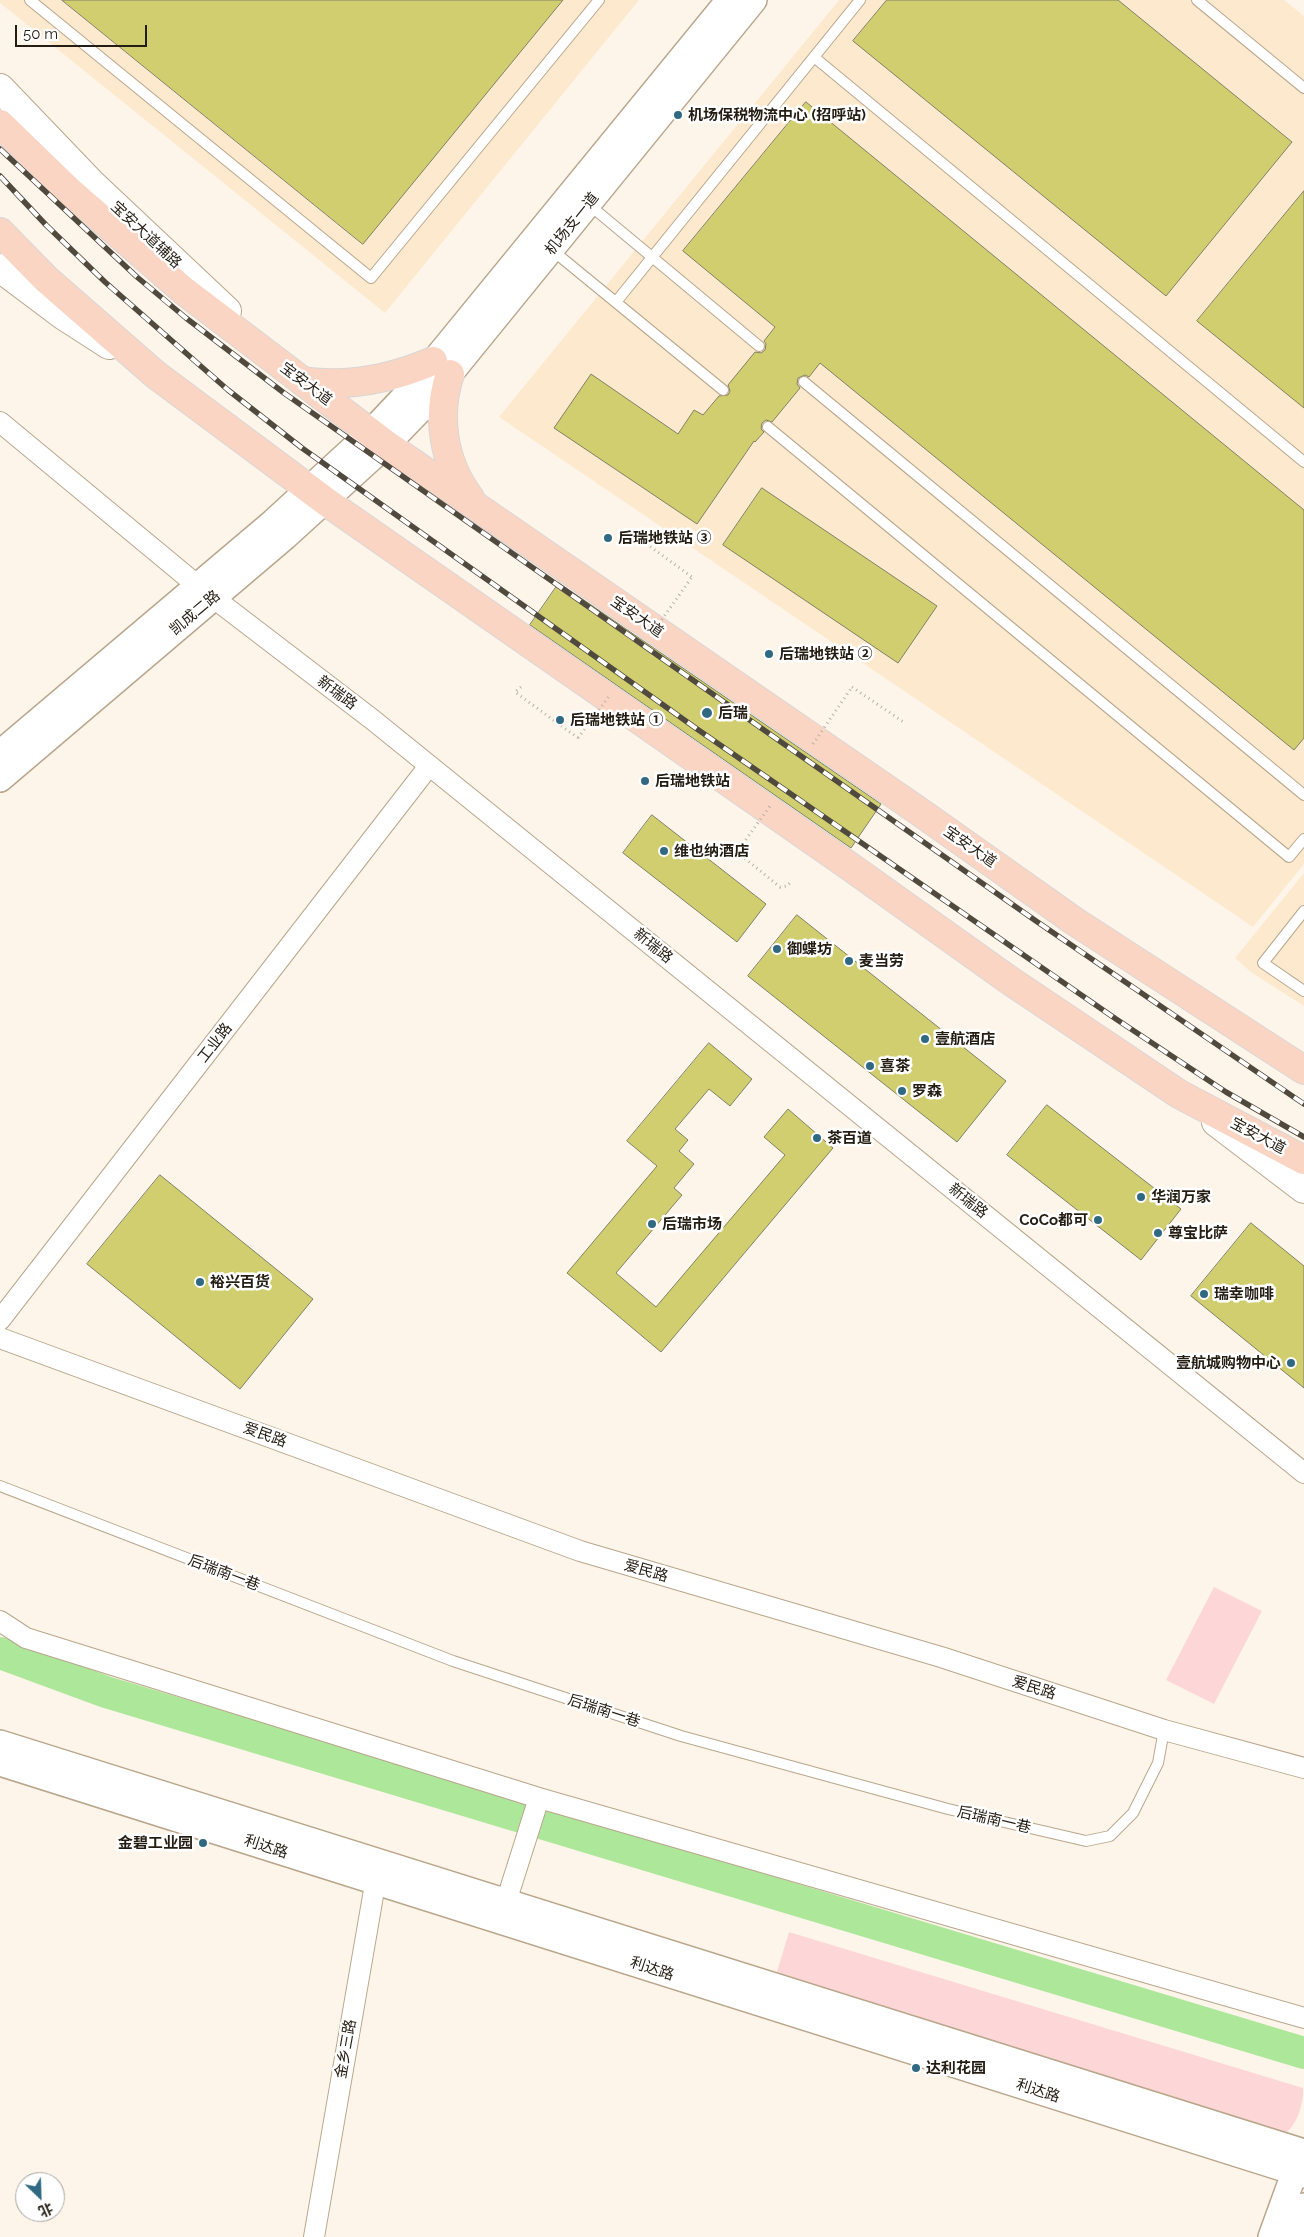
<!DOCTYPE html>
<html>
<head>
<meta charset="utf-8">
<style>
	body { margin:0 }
	#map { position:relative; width:1304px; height:2237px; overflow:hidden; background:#fdf5ea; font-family:Raleway,"Noto Sans SC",sans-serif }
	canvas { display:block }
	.north { position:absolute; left:15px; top:2172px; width:50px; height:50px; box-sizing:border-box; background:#fff; border:1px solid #a7a5a1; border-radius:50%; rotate:156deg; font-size:14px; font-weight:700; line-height:20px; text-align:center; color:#241d13 }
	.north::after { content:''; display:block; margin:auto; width:18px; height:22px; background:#306982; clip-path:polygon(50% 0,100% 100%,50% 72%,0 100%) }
	.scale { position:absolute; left:15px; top:25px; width:132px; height:22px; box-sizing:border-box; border:2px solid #241d13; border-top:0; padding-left:6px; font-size:15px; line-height:18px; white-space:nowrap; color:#241d13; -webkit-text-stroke:4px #fff; paint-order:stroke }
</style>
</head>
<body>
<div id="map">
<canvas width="1304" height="2237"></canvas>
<div class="north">北</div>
<div class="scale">50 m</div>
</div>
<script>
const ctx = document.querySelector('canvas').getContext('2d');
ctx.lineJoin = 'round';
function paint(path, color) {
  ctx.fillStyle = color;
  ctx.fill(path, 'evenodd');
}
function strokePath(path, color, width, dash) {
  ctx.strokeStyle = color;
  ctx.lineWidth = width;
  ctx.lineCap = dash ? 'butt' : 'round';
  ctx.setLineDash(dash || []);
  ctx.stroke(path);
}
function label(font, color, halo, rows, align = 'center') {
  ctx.font = font + ' Raleway,"Noto Sans SC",sans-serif';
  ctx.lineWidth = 5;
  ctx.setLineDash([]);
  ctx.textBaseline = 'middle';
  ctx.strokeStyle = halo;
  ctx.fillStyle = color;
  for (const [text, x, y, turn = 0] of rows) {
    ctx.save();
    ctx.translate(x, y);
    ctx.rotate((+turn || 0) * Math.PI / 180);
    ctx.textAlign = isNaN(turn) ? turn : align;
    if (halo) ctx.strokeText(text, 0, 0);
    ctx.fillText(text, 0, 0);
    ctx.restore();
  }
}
const built = new Path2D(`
	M 0,0 L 639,0 L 385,313 L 0,3 Z
	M 839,0 L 1284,0 L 1304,16 L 1304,864 L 1253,927 L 499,417 Z
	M 1304,873 L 1304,1006 L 1252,973 L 1235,958 Z`);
const green = new Path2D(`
	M 1214,1587 L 1262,1611 L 1214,1704 L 1166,1680 Z
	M 789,1932 L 1303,2088 C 1304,2104 1296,2129 1282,2135 L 775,1978 Z`);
const river = new Path2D(`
	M 0,1653 L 106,1692 L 1304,2053`);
const building = new Path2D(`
	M 62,0 L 563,0 L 363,244 Z
	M 887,0 L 1118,0 L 1292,142 L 1166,296 L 853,41 Z
	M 806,102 L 1304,510 L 1304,738 L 1294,750 L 820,363 L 809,377 L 805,375 L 798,378 L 797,384 L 800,388 L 772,422 L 766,420 L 762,423 L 761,429 L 764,432 L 755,442 L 754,441 L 697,524 L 554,428 L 591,374 L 678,434 L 694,410 L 703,415 L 719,396 L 728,395 L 730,391 L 728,385 L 755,352 L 761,353 L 765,350 L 766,344 L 764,341 L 775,327 L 683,251 Z
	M 1304,191 L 1304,408 L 1197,321 Z
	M 762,488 L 937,606 L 898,663 L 723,545 Z
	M 559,583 L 881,804 L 851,848 L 530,625 Z
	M 652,815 L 766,904 L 737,942 L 623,853 Z
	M 797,915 L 1006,1081 L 957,1142 L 748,976 Z
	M 709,1043 L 752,1079 L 730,1106 L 709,1089 L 675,1129 L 688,1140 L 679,1151 L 694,1164 L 674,1188 L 682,1195 L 616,1273 L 656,1307 L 785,1155 L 764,1137 L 788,1109 L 833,1148 L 661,1352 L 567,1273 L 657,1166 L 627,1141 Z
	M 1047,1105 L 1181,1209 L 1141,1260 L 1007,1155 Z
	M 160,1175 L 313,1299 L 240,1389 L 87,1264 Z
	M 1251,1223 L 1304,1266 L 1304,1388 L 1191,1296 Z`);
const path = new Path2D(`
	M 630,532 L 692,577
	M 521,687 L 515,692 L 578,738
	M 852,687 L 905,723
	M 746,848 L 737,852 L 780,887 L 787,886 L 791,882`);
const service = new Path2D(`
	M 30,0 L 371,278 L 599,0
	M 1197,0 L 1304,88
	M 814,57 L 1304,462
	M 587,203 L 759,346
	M 552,250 L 723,390
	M 616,302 L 860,0
	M 804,382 L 1304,795
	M 768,427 L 1289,857 L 1304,839
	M 1304,911 L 1263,963 L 1304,991
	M 0,1486 L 453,1661 L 681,1736 L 948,1809 L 1086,1841 L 1110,1836 L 1133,1813 L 1158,1763 L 1164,1730`);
const minor = new Path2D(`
	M 0,422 L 198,586 L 373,720 L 1304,1473
	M 0,1320 L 429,766
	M 0,1338 L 580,1551 L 941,1657 L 1164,1730 L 1304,1768
	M 0,1621 L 26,1638 L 539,1798 L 1304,2018
	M 506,1902 L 539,1798
	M 314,2237 L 378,1867`);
const tertiary = new Path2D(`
	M 0,753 L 272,523 L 371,432 L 407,394 L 729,0
	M 0,779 L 286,536 L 387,444 L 423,407 L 754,0
	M 0,1743 L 1304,2152
	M 0,1763 L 1304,2175
	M 1271,2237 L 1300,2157
	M 1293,2237 L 1304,2206`);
const secondary = new Path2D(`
	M 0,88 L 91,183 L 227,311
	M 0,268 L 64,316 L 109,345
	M 1216,1122 L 1304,1189`);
const primary = new Path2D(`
	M 0,124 L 68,190 L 184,291 L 384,443 L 920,812 L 1074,921 L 1304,1070
	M 0,232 L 46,279 L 156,375 L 328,503 L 852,868 L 1009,980 L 1179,1094 L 1304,1160
	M 450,374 C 436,416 443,462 470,498
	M 302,381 C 348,388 391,379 433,361`);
const rail = new Path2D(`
	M 0,149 L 137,277 L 186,318 L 284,393 L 1036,921 L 1304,1104
	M 0,176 L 46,225 L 105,282 L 228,390 L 302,448 L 697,729 L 1116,1019 L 1226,1092 L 1304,1137`);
const pathBridge = new Path2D(`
	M 653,632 L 692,577
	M 578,738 L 610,695
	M 813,744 L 852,687
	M 737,852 L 770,806`);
const markers = [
	[678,115,5,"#306982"],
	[608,538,5,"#306982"],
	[769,654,5,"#306982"],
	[707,713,6,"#306982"],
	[560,720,5,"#306982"],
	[645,781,5,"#306982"],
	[664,851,5,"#306982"],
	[777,949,5,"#306982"],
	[849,961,5,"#306982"],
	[925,1039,5,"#306982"],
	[870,1066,5,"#306982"],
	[902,1091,5,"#306982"],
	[817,1138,5,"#306982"],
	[1141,1197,5,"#306982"],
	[1098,1220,5,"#306982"],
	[652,1224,5,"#306982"],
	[1158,1233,5,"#306982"],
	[200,1282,5,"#306982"],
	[1204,1294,5,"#306982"],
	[1291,1363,5,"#306982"],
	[203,1843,5,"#306982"],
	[916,2068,5,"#306982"]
];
const poiNames = [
	["机场保税物流中心 (招呼站)",688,115],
	["后瑞地铁站 ③",618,538],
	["后瑞地铁站 ②",779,654],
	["后瑞",718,713],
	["后瑞地铁站 ①",570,720],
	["后瑞地铁站",655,781],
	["维也纳酒店",674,851],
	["御蝶坊",787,949],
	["麦当劳",859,961],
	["壹航酒店",935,1039],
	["喜茶",880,1066],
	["罗森",912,1091],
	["茶百道",827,1138],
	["华润万家",1151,1197],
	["CoCo都可",1088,1220,"right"],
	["后瑞市场",662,1224],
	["尊宝比萨",1168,1233],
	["裕兴百货",210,1282],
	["瑞幸咖啡",1214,1294],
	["壹航城购物中心",1281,1363,"right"],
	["金碧工业园",193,1843,"right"],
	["达利花园",926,2068]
];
const streetNames = [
	["机场支一道",572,224,-51],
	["宝安大道辅路",146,235,43],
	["宝安大道",306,384,37],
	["凯成二路",195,613,-40],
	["宝安大道",637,617,35],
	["新瑞路",337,693,37],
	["宝安大道",970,847,35],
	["新瑞路",653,946,39],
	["工业路",215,1043,-52],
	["宝安大道",1258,1136,28],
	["新瑞路",968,1201,39],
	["爱民路",265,1435,20],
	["爱民路",646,1571,16],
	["后瑞南一巷",224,1573,21],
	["爱民路",1034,1688,18],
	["后瑞南一巷",604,1711,18],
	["后瑞南一巷",994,1820,13],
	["利达路",266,1847,18],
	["利达路",652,1969,18],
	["金乡三路",346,2049,-80],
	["利达路",1038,2091,18]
];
paint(built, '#fdeace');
paint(green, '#fdd7d8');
strokePath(river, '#ade79a', 32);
paint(building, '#d0ce6f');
strokePath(building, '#818164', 1);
strokePath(service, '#b9a68c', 12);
strokePath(minor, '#b9a68c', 22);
strokePath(tertiary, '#b9a68c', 28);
strokePath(secondary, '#b9a68c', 30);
strokePath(primary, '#d8d6d5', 30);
strokePath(path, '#b8b0a6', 3, [1, 4]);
strokePath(service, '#fff', 10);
strokePath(minor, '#fff', 20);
strokePath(tertiary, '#fff', 25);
strokePath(secondary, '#fff', 28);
strokePath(primary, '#fad5c4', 28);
strokePath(rail, '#50493e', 5.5);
strokePath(rail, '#fff', 4, [11]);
strokePath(pathBridge, '#b8b0a6', 3, [1, 4]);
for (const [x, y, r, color] of markers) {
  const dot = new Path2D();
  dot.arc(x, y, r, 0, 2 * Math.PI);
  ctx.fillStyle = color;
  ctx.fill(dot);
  strokePath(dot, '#fff', 2);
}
label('bold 15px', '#241d13', '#fff', poiNames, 'left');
label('15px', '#241d13', '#fff', streetNames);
</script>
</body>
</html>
